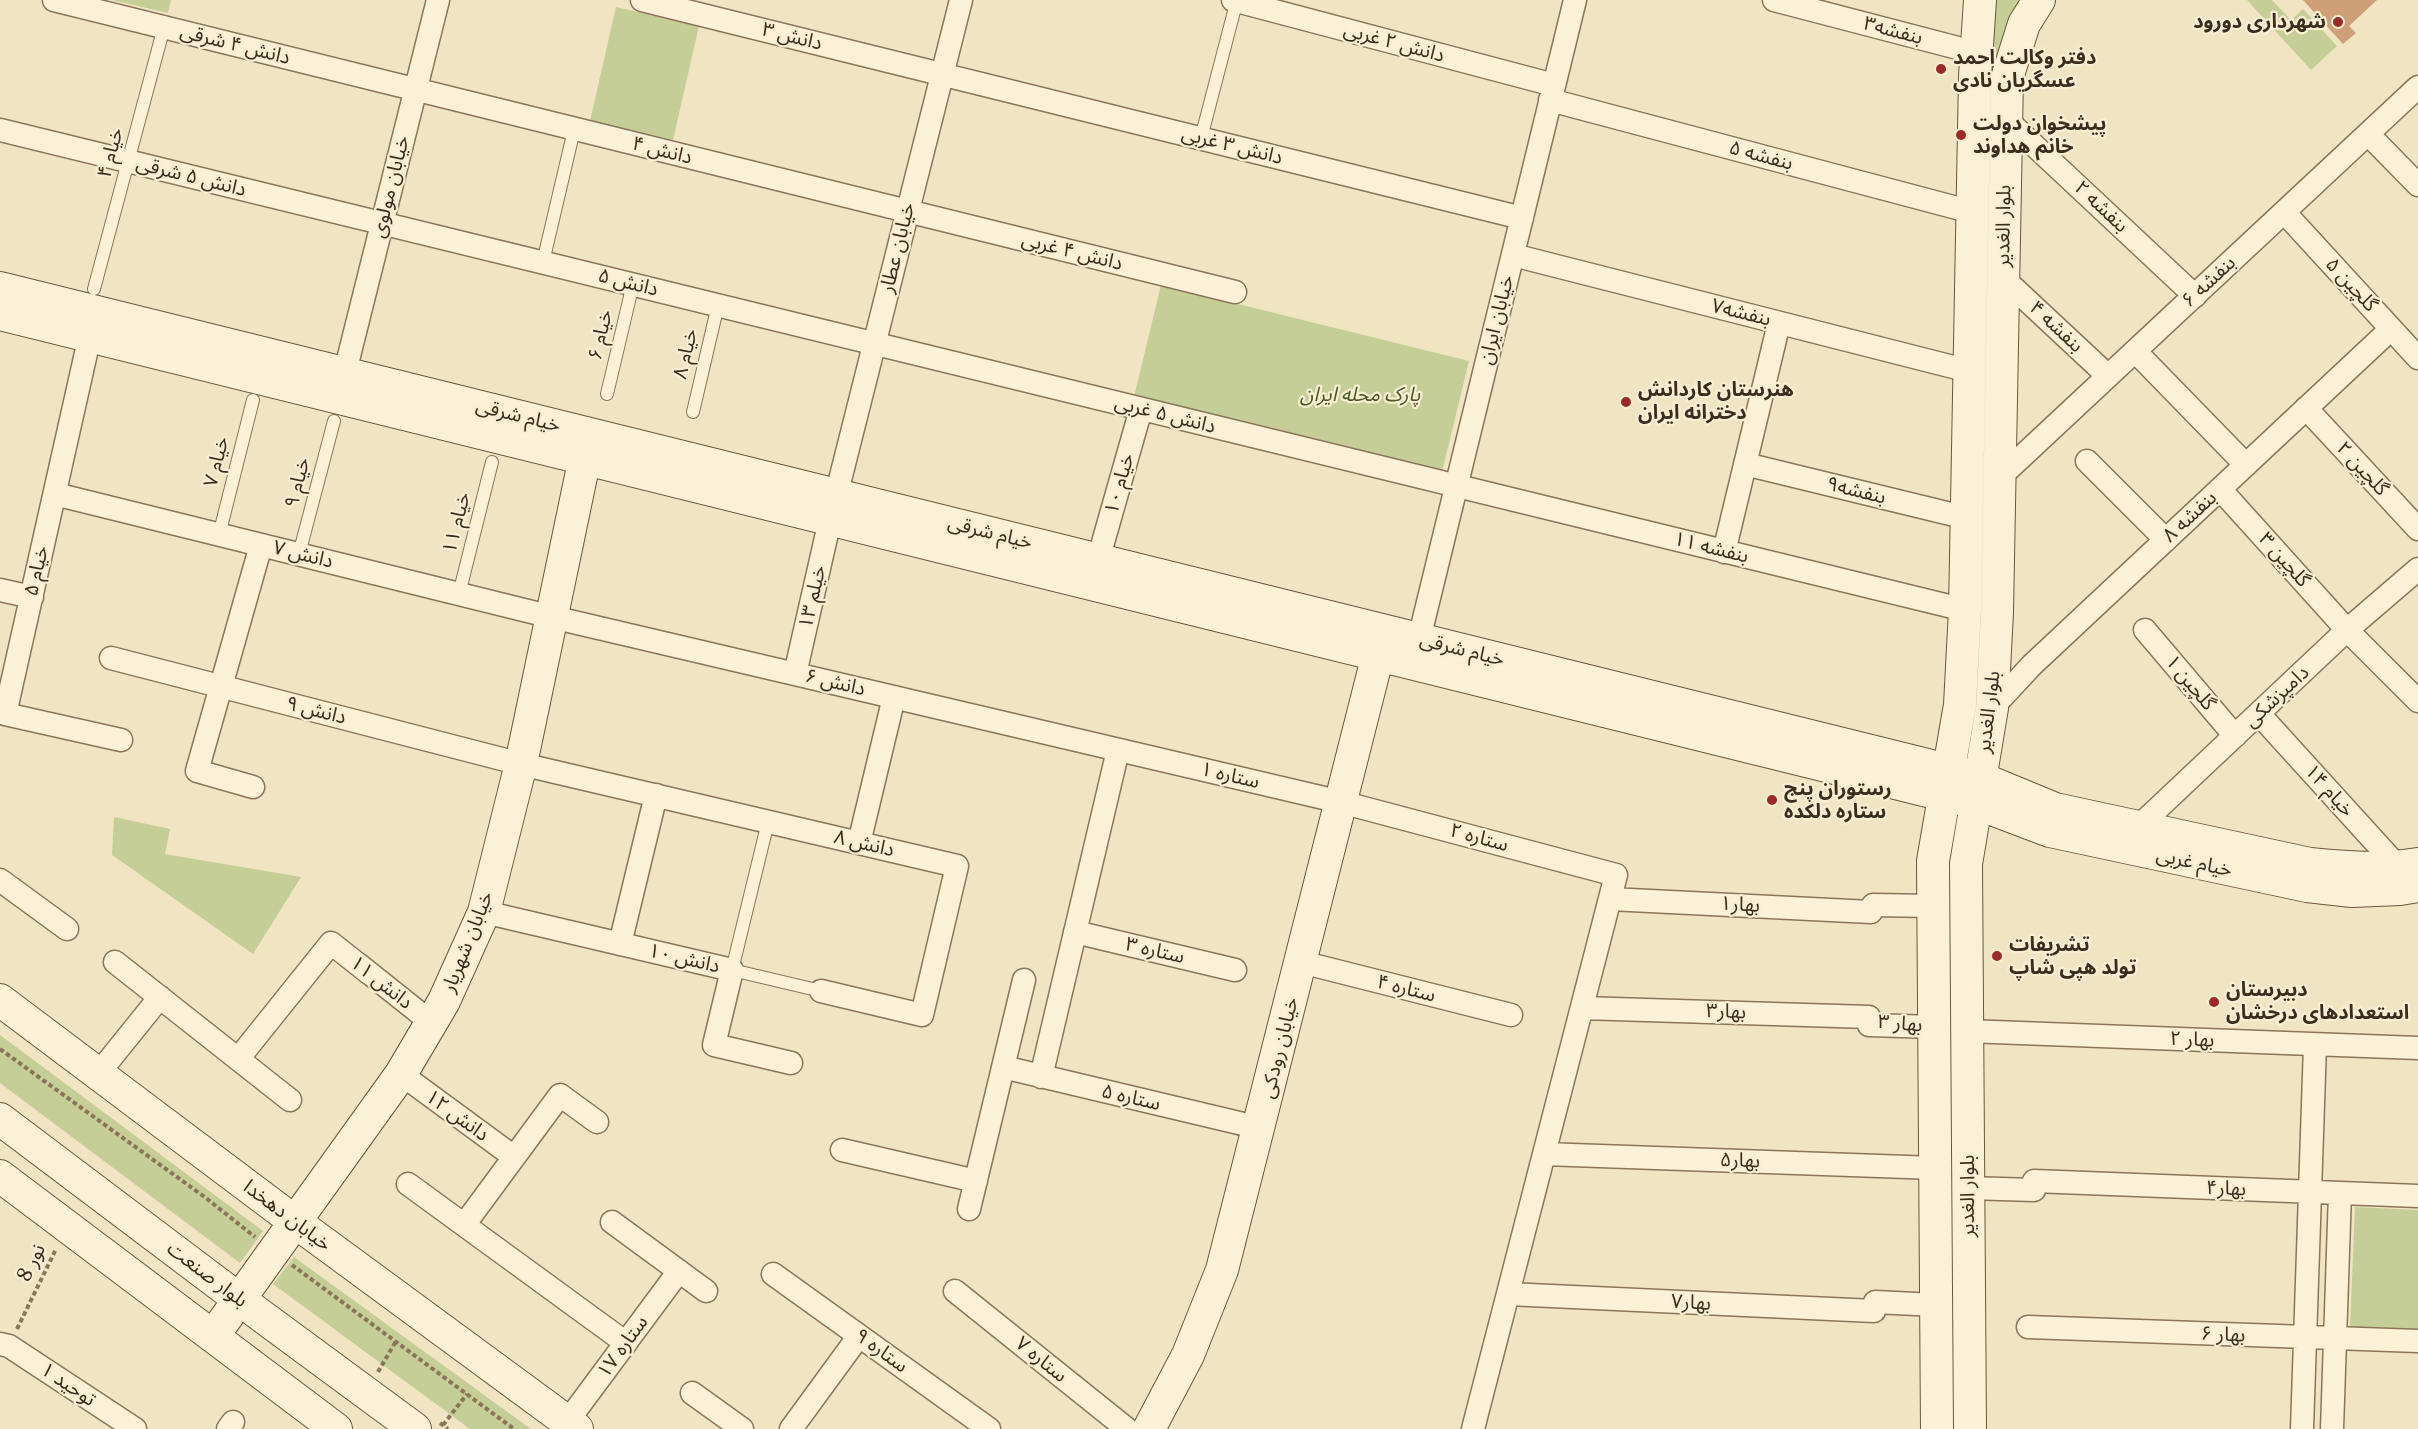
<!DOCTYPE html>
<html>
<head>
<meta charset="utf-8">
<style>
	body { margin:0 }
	canvas { display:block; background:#f0e4c3 }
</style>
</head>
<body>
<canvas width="2418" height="1429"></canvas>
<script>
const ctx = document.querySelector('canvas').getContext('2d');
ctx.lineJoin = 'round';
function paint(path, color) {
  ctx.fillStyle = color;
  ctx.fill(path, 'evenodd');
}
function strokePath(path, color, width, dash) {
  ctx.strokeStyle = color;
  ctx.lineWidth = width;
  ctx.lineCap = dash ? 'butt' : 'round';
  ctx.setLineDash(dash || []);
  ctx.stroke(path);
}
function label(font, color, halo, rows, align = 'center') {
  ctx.font = font + ' Merriweather,"Noto Sans Arabic",serif';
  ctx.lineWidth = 4.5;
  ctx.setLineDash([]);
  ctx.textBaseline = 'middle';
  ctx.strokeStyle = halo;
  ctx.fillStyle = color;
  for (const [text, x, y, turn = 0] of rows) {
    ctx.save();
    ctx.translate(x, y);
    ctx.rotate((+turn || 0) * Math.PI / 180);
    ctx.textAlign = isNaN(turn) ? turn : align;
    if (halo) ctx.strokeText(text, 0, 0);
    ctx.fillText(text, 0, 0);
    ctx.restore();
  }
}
const green = new Path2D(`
	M 112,0 L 171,0 L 168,13 Z
	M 1992,0 L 2019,0 L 2004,38 L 1991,213 L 1983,213 Z
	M 2247,0 L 2272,0 L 2291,20 L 2303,9 L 2337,46 L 2311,70 Z
	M 616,7 L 699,26 L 673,140 L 590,121 Z
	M 1161,285 L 1469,361 L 1441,476 L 1133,401 Z
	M 114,817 L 170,829 L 165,854 L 301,877 L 253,954 L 112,855 Z
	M 0,1035 L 263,1231 L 240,1263 L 0,1083 Z
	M 2355,1207 L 2418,1210 L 2418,1330 L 2350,1327 Z
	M 294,1257 L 531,1429 L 470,1429 L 273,1284 Z`);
const building = new Path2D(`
	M 2303,0 L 2377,0 L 2349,26 L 2356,33 L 2343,44 Z`);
const path = new Path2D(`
	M 0,1049 L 206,1198 L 255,1237
	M 292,1265 L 514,1429
	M 17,1329 L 56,1249
	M 378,1372 L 396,1341
	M 440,1423 L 448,1429
	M 443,1425 L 467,1394`);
const lane = new Path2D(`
	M 1201,138 L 1237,0
	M 543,262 L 574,130
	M 94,289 L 164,27
	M 607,394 L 633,284
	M 693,412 L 718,305
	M 219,535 L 253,400
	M 299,554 L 334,421
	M 459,594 L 492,462
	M 768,822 L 732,970 L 821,991`);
const street = new Path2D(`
	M 54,0 L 1235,292
	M 642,0 L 1522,218
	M 1233,0 L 1554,85
	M 1774,0 L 1977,53
	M 1550,100 L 1972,212
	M 2006,119 L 2195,296
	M 0,130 L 1965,610
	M 2368,134 L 2418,185
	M 2284,212 L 2418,358
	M 1513,255 L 1969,371
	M 2003,278 L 2108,376
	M 93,322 L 5,714 L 121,740
	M 2135,351 L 2246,465
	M 341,388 L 438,0
	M 2306,408 L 2418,529
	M 2087,461 L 2166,540
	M 1745,464 L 1967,518
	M 2000,477 L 2418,87
	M 2220,489 L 2347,630 L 2418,701
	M 55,494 L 552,617 L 1341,802 L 1616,875 L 1473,1429
	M 836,496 L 961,0
	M 1724,552 L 1779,323
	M 1098,560 L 1141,409
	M 0,590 L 32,597
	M 2145,630 L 2235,736
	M 1419,639 L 1575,0
	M 111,658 L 521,764 L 957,866 L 922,1015 L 821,991
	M 795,674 L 830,520
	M 1992,708 L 2032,665 L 2391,329
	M 2259,714 L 2398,867
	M 253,787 L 197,771 L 261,545
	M 2138,827 L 2347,630 L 2418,569
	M 859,843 L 894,697
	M 0,880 L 67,929
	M 1610,899 L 1871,912 L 1873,905 L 1934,906
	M 484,912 L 732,970 L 714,1045 L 791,1063
	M 1075,932 L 1235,970
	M 620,944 L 656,795
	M 115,962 L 290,1100
	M 1301,962 L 1511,1015
	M 358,964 L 432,1023
	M 1582,1008 L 1869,1017 L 1869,1025 L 1934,1027
	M 1967,1031 L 2418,1048
	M 238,1059 L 331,943 L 369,973
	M 1003,1067 L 1260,1128
	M 98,1074 L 160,997
	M 401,1074 L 514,1157
	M 1041,1077 L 1118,750
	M 842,1150 L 976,1181
	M 1544,1154 L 1935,1168
	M 408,1184 L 626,1343
	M 1968,1188 L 2034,1190 L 2034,1181 L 2418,1196
	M 969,1209 L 1024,980
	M 612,1222 L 706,1291
	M 464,1225 L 560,1095 L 597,1122
	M 773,1274 L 989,1429
	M 955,1291 L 1127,1429
	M 1508,1294 L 1874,1311 L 1875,1302 L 1936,1305
	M 2028,1327 L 2418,1341
	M 0,1344 L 9,1346 L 135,1429
	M 692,1393 L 742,1429
	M 567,1422 L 679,1271
	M 228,1429 L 233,1422
	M 791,1429 L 859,1336
	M 2302,1429 L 2315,1045
	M 2332,1429 L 2340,1193`);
const secondary = new Path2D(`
	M 0,288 L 1980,778 L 2055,809 L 2310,864 C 2347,868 2382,870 2418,864
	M 0,314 L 1976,803 L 2050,831 L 2307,886 L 2352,891 L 2400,889 L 2418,886
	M 0,1000 L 294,1221 L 577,1429
	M 0,1119 L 240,1300 L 415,1429
	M 0,1176 L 336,1429
	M 213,1336 L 401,1074 L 444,1001 L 484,912 L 521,764 L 589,438
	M 1149,1429 L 1188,1355 L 1222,1270 L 1383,635
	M 1937,1429 L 1933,861 L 1960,705 L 1965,610 L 1975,76 L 1980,0
	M 1970,1429 L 1966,864 L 1992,708 L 1997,612 L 2007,78 L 2024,24 L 2039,0`);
const markers = [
	[2338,22,6,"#9c2b27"],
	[1941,69,6,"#9c2b27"],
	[1961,135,6,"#9c2b27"],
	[1626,402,6,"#9c2b27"],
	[1772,800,6,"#9c2b27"],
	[1997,956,6,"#9c2b27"],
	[2214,1002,6,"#9c2b27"]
];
const poiNames = [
	["شهرداری دورود",2326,22,"right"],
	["دفتر وکالت احمد",1953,58],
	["عسگریان نادی",1953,81],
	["پیشخوان دولت",1973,124],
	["خانم هداوند",1973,147],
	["هنرستان کاردانش",1638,390],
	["دخترانه ایران",1638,413],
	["رستوران پنج",1784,789],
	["ستاره دلکده",1784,812],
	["تشریفات",2009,945],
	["تولد هپی شاپ",2009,968],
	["دبیرستان",2226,990],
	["استعدادهای درخشان",2226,1013]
];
const streetNames = [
	["بنفشه۳",1893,31,15],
	["دانش ۳",792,37,14],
	["دانش ۲ غربی",1394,43,15],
	["دانش ۴ شرقی",235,45,14],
	["دانش ۳ غربی",1232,146,14],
	["دانش ۴",662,151,14],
	["خیام ۴",111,153,-75],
	["بنفشه ۵",1761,156,15],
	["دانش ۵ شرقی",191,177,14],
	["خیابان مولوی",391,187,-76],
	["بنفشه ۲",2101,207,43],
	["بلوار الغدیر",2004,226,-89],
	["خیابان عطار",898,248,-76],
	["دانش ۴ غربی",1072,252,14],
	["بنفشه ۶",2209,282,-43],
	["دانش ۵",628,283,14],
	["گلچین ۵",2351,285,47],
	["بنفشه۷",1741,313,14],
	["خیابان ایران",1497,320,-76],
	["بنفشه ۴",2056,327,43],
	["خیام ۶",601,335,-77],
	["خیام ۸",686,354,-77],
	["دانش ۵ غربی",1165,415,14],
	["خیام شرقی",518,416,14],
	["خیام ۷",217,462,-76],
	["گلچین ۲",2362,469,47],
	["خیام ۹",298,483,-76],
	["خیام ۱۰",1120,484,-74],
	["بنفشه۹",1856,491,14],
	["بنفشه ۸",2190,517,-43],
	["خیام ۱۱",457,523,-76],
	["خیام شرقی",990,533,14],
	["بنفشه ۱۱",1711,548,14],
	["دانش ۷",303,555,14],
	["گلچین ۳",2284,560,48],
	["خیام ۵",37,571,-77],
	["خیلم ۱۳",813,597,-77],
	["خیام شرقی",1462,650,14],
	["دانش ۶",835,683,13],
	["گلچین ۱",2190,683,50],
	["دامپزشکی",2277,697,-43],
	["دانش ۹",316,711,14],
	["بلوار الغدیر",1989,712,-83],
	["ستاره ۱",1230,776,13],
	["خیام ۱۴",2329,791,48],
	["ستاره ۲",1479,838,15],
	["دانش ۸",864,844,13],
	["خیام غربی",2194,863,12],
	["بهار۱",1740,905,3],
	["خیابان شهریار",468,942,-68],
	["ستاره ۳",1155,951,13],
	["دانش ۱۰",684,959,13],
	["دانش ۱۱",381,983,38],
	["ستاره ۴",1406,989,14],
	["بهار۳",1726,1012,2],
	["بهار ۳",1900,1024,5],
	["بهار ۲",2192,1040,2],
	["خیابان رودکی",1280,1048,-76],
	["ستاره ۵",1131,1098,13],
	["دانش ۱۲",457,1116,36],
	["بهار۵",1740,1161,2],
	["بهار۴",2226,1189,2],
	["بلوار الغدیر",1968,1196,-90],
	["خیابان دهخدا",287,1216,37],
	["نور 8",32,1263,-64],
	["بلوار صنعت",207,1275,37],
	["بهار۷",1691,1303,3],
	["بهار ۶",2223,1335,2],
	["ستاره ۱۷",623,1347,-54],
	["ستاره ۹",881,1351,36],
	["ستاره ۷",1041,1360,39],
	["توحید ۱",68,1385,34]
];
const parkNames = [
	["پارک محله ایران",1360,395]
];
paint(green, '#c5ce97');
paint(building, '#cfa078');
strokePath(lane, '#8b7559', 14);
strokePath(street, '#8b7559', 25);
strokePath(secondary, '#6c563c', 34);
strokePath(path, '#8b7559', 4, [4.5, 3]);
strokePath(lane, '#faf1d7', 12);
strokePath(street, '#faf1d7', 22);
strokePath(secondary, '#faf1d7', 32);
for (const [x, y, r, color] of markers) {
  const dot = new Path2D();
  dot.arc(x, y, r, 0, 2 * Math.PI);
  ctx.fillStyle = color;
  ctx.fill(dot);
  strokePath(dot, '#f7eed3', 2);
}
label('bold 20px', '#3a2d1e', '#f7eed3', poiNames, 'left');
label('20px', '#3a2d1e', '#f7eed3', streetNames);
label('italic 20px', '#485724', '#f7eed3', parkNames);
</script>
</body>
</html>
